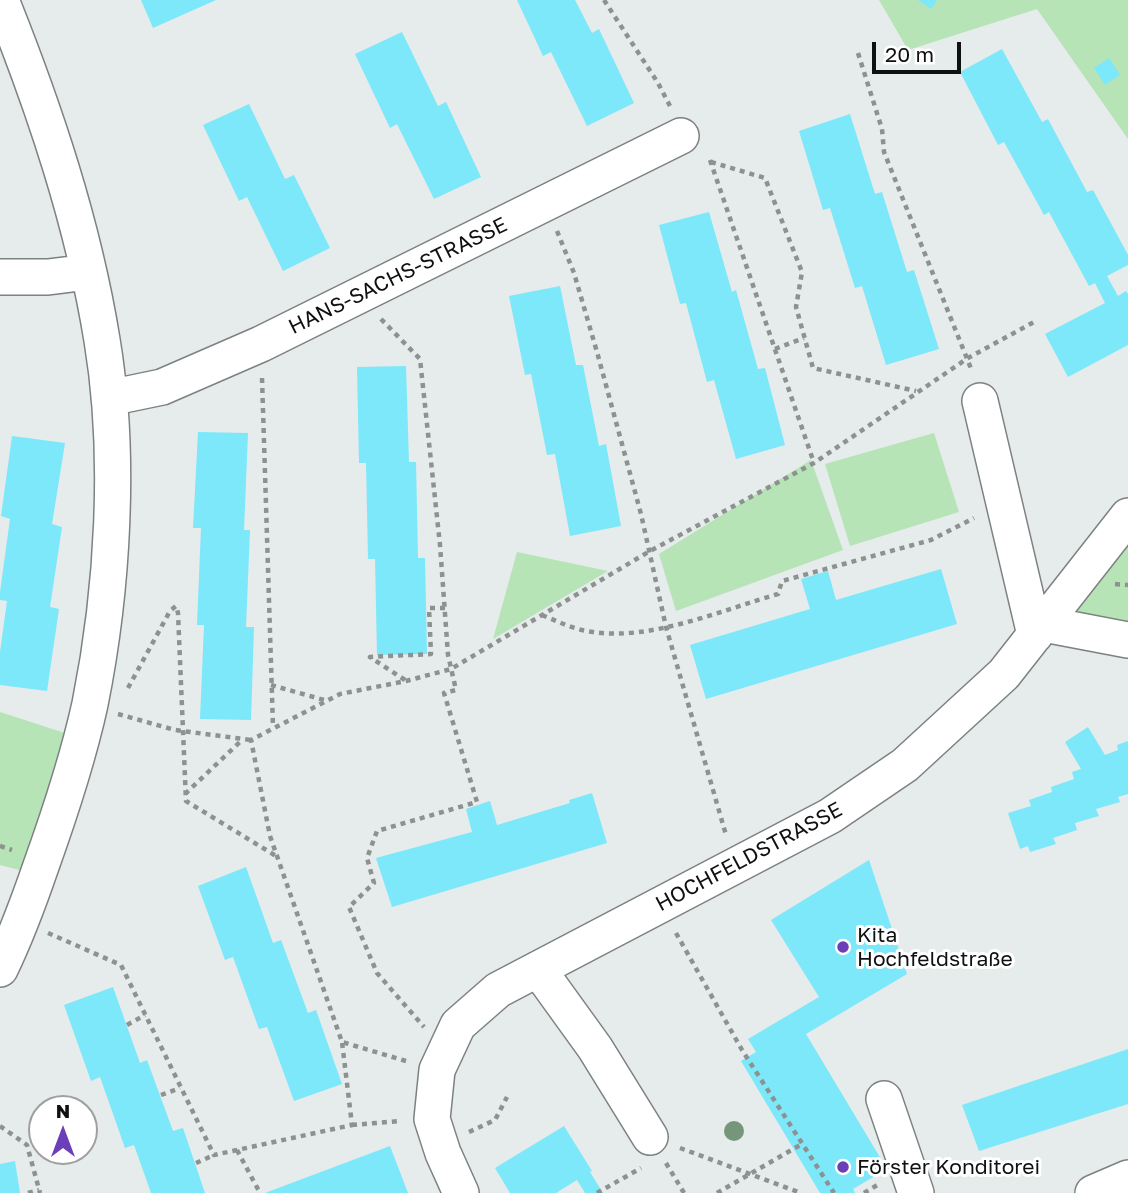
<!DOCTYPE html>
<html>
<head>
<meta charset="utf-8">
<style>
	body { margin:0 }
	#map { position:relative; width:1128px; height:1193px; overflow:hidden; background:#e6ebeb; font-family:"Golos Text",sans-serif }
	canvas { display:block }
	.north { position:absolute; left:28px; top:1095px; width:70px; height:70px; box-sizing:border-box; background:#fff; border:2px solid #9fa09f; border-radius:50%; rotate:0deg; font-size:19px; font-weight:700; line-height:28px; text-align:center; color:#0f1110 }
	.north::after { content:''; display:block; margin:auto; width:24px; height:32px; background:#6a3fb7; clip-path:polygon(50% 0,100% 100%,50% 72%,0 100%) }
	.scale { position:absolute; left:872px; top:42px; width:89px; height:32px; box-sizing:border-box; border:4px solid #0f1110; border-top:0; padding-left:9px; font-size:21px; line-height:24px; white-space:nowrap; color:#0f1110; -webkit-text-stroke:5px #fff; paint-order:stroke }
</style>
</head>
<body>
<div id="map">
<canvas width="1128" height="1193"></canvas>
<div class="north">N</div>
<div class="scale">20 m</div>
</div>
<script>
const ctx = document.querySelector('canvas').getContext('2d');
ctx.lineJoin = 'round';
function paint(path, color) {
  ctx.fillStyle = color;
  ctx.fill(path, 'evenodd');
}
function strokePath(path, color, width, dash) {
  ctx.strokeStyle = color;
  ctx.lineWidth = width;
  ctx.lineCap = dash ? 'butt' : 'round';
  ctx.setLineDash(dash || []);
  ctx.stroke(path);
}
function label(font, color, halo, rows, align = 'center') {
  ctx.font = font + ' "Golos Text",sans-serif';
  ctx.lineWidth = 6;
  ctx.setLineDash([]);
  ctx.textBaseline = 'middle';
  ctx.strokeStyle = halo;
  ctx.fillStyle = color;
  for (const [text, x, y, turn = 0] of rows) {
    ctx.save();
    ctx.translate(x, y);
    ctx.rotate((+turn || 0) * Math.PI / 180);
    ctx.textAlign = isNaN(turn) ? turn : align;
    if (halo) ctx.strokeText(text, 0, 0);
    ctx.fillText(text, 0, 0);
    ctx.restore();
  }
}
const green = new Path2D(`
	M 879,0 L 1128,0 L 1128,139 L 1037,9 L 908,50 Z
	M 934,433 L 959,512 L 850,546 L 825,464 Z
	M 811,460 L 843,550 L 676,611 L 659,554 Z
	M 1128,524 L 1128,640 L 1048,626 Z
	M 517,552 L 608,571 L 493,639 Z
	M 0,712 L 74,736 L 31,873 L 0,865 Z`);
const building = new Path2D(`
	M 141,0 L 216,0 L 153,28 Z
	M 517,0 L 575,0 L 592,33 L 599,29 L 634,103 L 587,126 L 551,52 L 543,56 Z
	M 918,0 L 937,0 L 931,9 Z
	M 402,32 L 438,106 L 446,102 L 481,177 L 434,199 L 397,124 L 390,128 L 355,54 Z
	M 1002,49 L 1042,122 L 1048,119 L 1087,192 L 1093,190 L 1128,255 L 1128,265 L 1107,276 L 1118,296 L 1126,291 L 1128,294 L 1128,345 L 1068,377 L 1045,334 L 1105,303 L 1095,283 L 1089,286 L 1049,212 L 1044,215 L 1004,142 L 998,145 L 960,72 Z
	M 1109,58 L 1120,75 L 1105,85 L 1094,68 Z
	M 249,104 L 285,179 L 294,175 L 330,248 L 283,271 L 247,197 L 239,201 L 203,125 Z
	M 850,114 L 875,194 L 882,192 L 907,272 L 914,270 L 939,349 L 886,365 L 862,286 L 855,288 L 830,208 L 823,210 L 799,131 Z
	M 709,212 L 732,292 L 736,290 L 758,369 L 765,368 L 785,445 L 736,459 L 714,380 L 707,382 L 686,303 L 680,304 L 659,225 Z
	M 560,286 L 576,365 L 583,365 L 599,446 L 606,444 L 621,526 L 570,536 L 555,454 L 547,455 L 531,374 L 525,375 L 509,296 Z
	M 406,366 L 409,462 L 416,462 L 418,558 L 425,558 L 427,654 L 377,655 L 375,559 L 368,559 L 366,463 L 359,463 L 357,367 Z
	M 198,432 L 248,433 L 244,530 L 250,530 L 246,627 L 254,627 L 251,720 L 200,719 L 204,625 L 197,625 L 201,528 L 193,528 Z
	M 12,436 L 65,443 L 52,524 L 62,527 L 50,607 L 59,609 L 47,691 L 0,685 L 0,652 L 7,601 L 0,600 L 0,592 L 10,519 L 1,516 Z
	M 941,569 L 957,624 L 706,699 L 690,645 L 810,609 L 801,579 L 828,571 L 836,600 Z
	M 1088,727 L 1105,755 L 1118,750 L 1117,745 L 1128,741 L 1128,794 L 1118,797 L 1120,802 L 1096,809 L 1099,816 L 1075,823 L 1077,830 L 1053,838 L 1056,844 L 1030,852 L 1028,846 L 1020,849 L 1008,813 L 1031,806 L 1029,800 L 1052,792 L 1051,787 L 1074,779 L 1072,772 L 1081,769 L 1065,742 Z
	M 592,793 L 607,843 L 392,907 L 376,858 L 472,832 L 466,809 L 490,801 L 497,825 L 570,803 L 569,800 Z
	M 869,860 L 907,974 L 806,1034 L 887,1169 L 853,1189 L 855,1193 L 820,1193 L 741,1061 L 756,1052 L 748,1039 L 819,997 L 771,920 Z
	M 246,867 L 273,943 L 281,940 L 308,1013 L 316,1010 L 342,1084 L 294,1101 L 267,1027 L 259,1029 L 233,957 L 225,960 L 198,886 Z
	M 113,987 L 140,1063 L 147,1060 L 173,1131 L 183,1128 L 205,1193 L 151,1193 L 134,1145 L 125,1148 L 100,1077 L 91,1081 L 64,1005 Z
	M 1128,1049 L 1128,1104 L 979,1151 L 962,1105 Z
	M 564,1126 L 592,1171 L 590,1172 L 603,1193 L 585,1193 L 577,1180 L 556,1193 L 510,1193 L 495,1168 Z
	M 390,1146 L 408,1193 L 265,1193 Z
	M 15,1161 L 20,1193 L 0,1193 L 0,1164 Z`);
const path = new Path2D(`
	M 604,0 L 658,83 L 670,106
	M 858,53 L 882,129 L 884,152 L 972,371
	M 710,160 L 814,463
	M 711,162 L 765,178 L 802,272 L 796,307 L 813,368 L 916,391
	M 557,231 L 574,273 L 597,352 L 641,514 L 666,627 L 726,835
	M 381,319 L 420,359 L 440,545 L 448,655 L 456,690 L 444,693 L 477,802 L 377,831 L 367,858 L 374,883 L 349,907 L 377,973 L 424,1027
	M 775,349 L 804,338
	M 262,378 L 273,727
	M 1115,584 L 1128,585
	M 542,615 C 559,622 575,630 593,632 C 651,641 722,610 778,594 L 782,581 L 931,540 L 974,518
	M 405,680 L 370,657 L 431,654 L 429,608 L 445,608
	M 271,685 L 324,700
	M 128,688 L 170,611 L 176,606 L 178,613 L 186,801 L 276,856
	M 118,714 L 175,730 L 251,740
	M 185,794 L 242,740
	M 0,846 L 12,850
	M 48,933 L 121,965 L 214,1155 L 352,1125 L 342,1042
	M 676,933 L 742,1050 L 834,1193
	M 127,1025 L 145,1015
	M 406,1061 L 342,1042 L 270,836 L 251,740 L 340,694 L 406,681 L 451,669 L 650,551 L 814,463 L 968,358 L 1034,322
	M 161,1095 L 180,1088
	M 352,1125 L 400,1121
	M 0,1126 L 27,1145 L 40,1193
	M 469,1132 L 495,1120 L 507,1097
	M 680,1148 L 801,1193
	M 237,1150 L 260,1193
	M 196,1163 L 214,1155
	M 666,1163 L 684,1193
	M 28,1193 L 39,1190
	M 597,1193 L 641,1168
	M 717,1193 L 802,1144
	M 864,1193 L 879,1184`);
const minor = new Path2D(`
	M 0,277 L 48,277 L 88,272
	M 109,398 L 162,387 L 261,344 L 681,136
	M 980,401 L 1035,635
	M 1044,624 L 1128,640
	M 0,969 C 16,936 29,901 41,866 C 60,813 78,759 90,704 C 113,590 121,454 102,340 C 83,223 45,110 1,0
	M 538,969 L 595,1048 L 650,1137
	M 884,1099 L 916,1193
	M 461,1193 L 443,1153 L 432,1119 L 437,1070 L 458,1025 L 498,990 L 830,816 L 905,765 L 1004,674 L 1128,516
	M 1093,1193 L 1128,1178`);
const trees = [
	[734,1131]
];
const markers = [
	[843,947,7,"#6a3fb7"],
	[843,1167,7,"#6a3fb7"]
];
const streetNames = [
	["HANS-SACHS-STRASSE",398,276,-26],
	["HOCHFELDSTRASSE",749,857,-28]
];
const poiNames = [
	["Kita",857,935],
	["Hochfeldstraße",857,959],
	["Förster Konditorei",857,1167]
];
paint(green, '#b6e4b7');
paint(building, '#7ce8fa');
strokePath(minor, '#7c8181', 38);
strokePath(path, '#8d9190', 4.5, [5, 5]);
strokePath(minor, '#fff', 35);
ctx.fillStyle = '#76967b';
for (const [x, y] of trees) {
  ctx.beginPath();
  ctx.arc(x, y, 10, 0, 2 * Math.PI);
  ctx.fill();
}
for (const [x, y, r, color] of markers) {
  const dot = new Path2D();
  dot.arc(x, y, r, 0, 2 * Math.PI);
  ctx.fillStyle = color;
  ctx.fill(dot);
  strokePath(dot, '#fff', 2.5);
}
label('21px', '#0f1110', '#fff', streetNames);
label('21px', '#0f1110', '#fff', poiNames, 'left');
</script>
</body>
</html>
